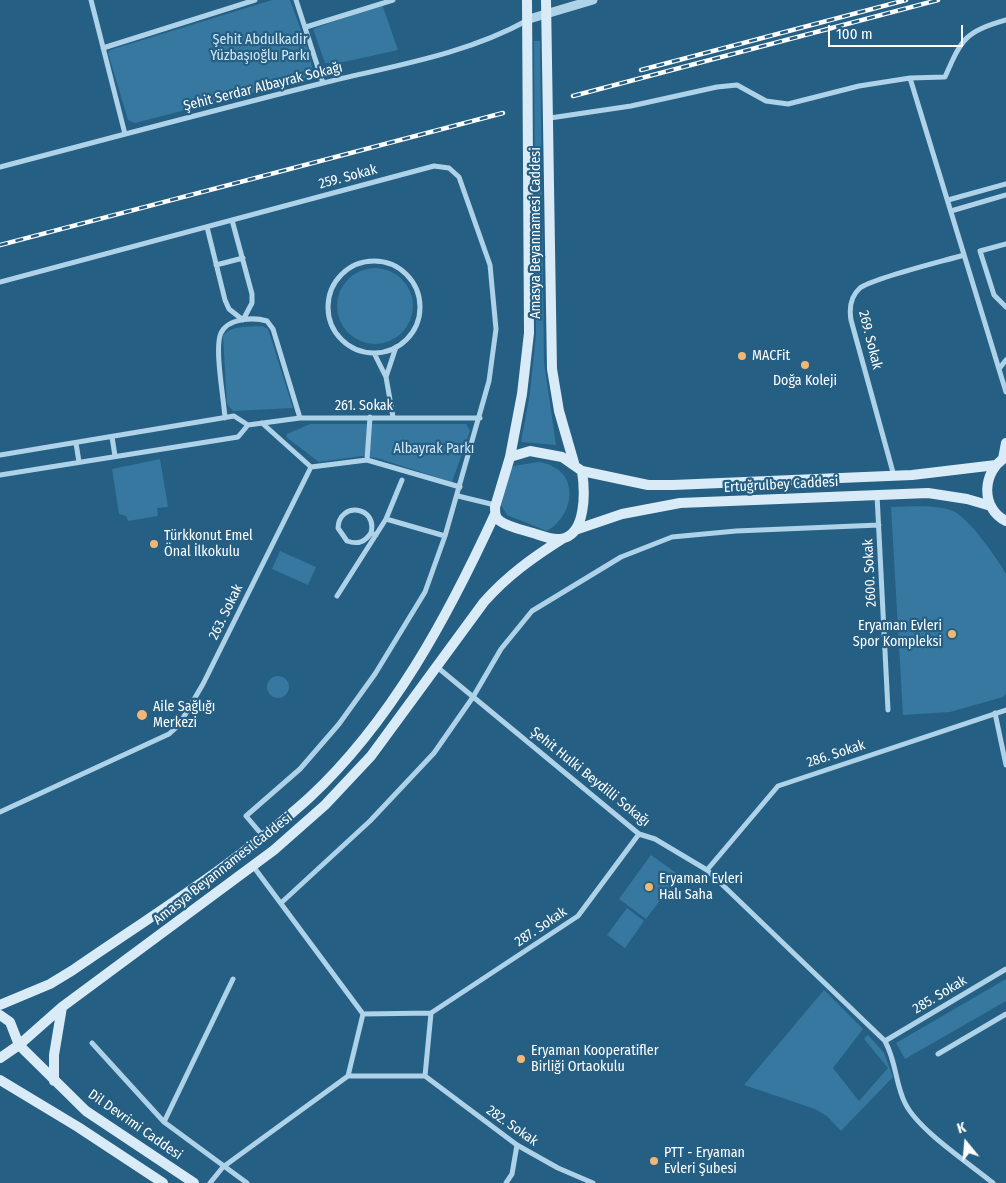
<!DOCTYPE html>
<html>
<head>
<meta charset="utf-8">
<style>
	body { margin:0 }
	#map { position:relative; width:1006px; height:1183px; overflow:hidden; background:#255f84; font-family:"Fira Sans Condensed",sans-serif }
	canvas { display:block }
	.north { position:absolute; left:941px; top:1118px; width:50px; height:50px; -webkit-text-stroke:4px #255f84; paint-order:stroke; rotate:343deg; font-size:14px; font-weight:700; line-height:20px; text-align:center; color:#fff }
	.north::after { content:''; display:block; margin:auto; width:18px; height:22px; background:#fff; clip-path:polygon(50% 0,100% 100%,50% 72%,0 100%) }
	.scale { position:absolute; left:828px; top:25px; width:135px; height:22px; box-sizing:border-box; border:2px solid #fff; border-top:0; padding-left:6px; font-size:15px; line-height:18px; white-space:nowrap; color:#fff; -webkit-text-stroke:4px #255f84; paint-order:stroke }
</style>
</head>
<body>
<div id="map">
<canvas width="1006" height="1183"></canvas>
<div class="north">K</div>
<div class="scale">100 m</div>
</div>
<script>
const ctx = document.querySelector('canvas').getContext('2d');
ctx.lineJoin = 'round';
function paint(path, color) {
  ctx.fillStyle = color;
  ctx.fill(path, 'evenodd');
}
function strokePath(path, color, width, dash) {
  ctx.strokeStyle = color;
  ctx.lineWidth = width;
  ctx.lineCap = dash ? 'butt' : 'round';
  ctx.setLineDash(dash || []);
  ctx.stroke(path);
}
function label(font, color, halo, rows, align = 'center') {
  ctx.font = font + ' "Fira Sans Condensed",sans-serif';
  ctx.lineWidth = 4.5;
  ctx.setLineDash([]);
  ctx.textBaseline = 'middle';
  ctx.strokeStyle = halo;
  ctx.fillStyle = color;
  for (const [text, x, y, turn = 0] of rows) {
    ctx.save();
    ctx.translate(x, y);
    ctx.rotate((+turn || 0) * Math.PI / 180);
    ctx.textAlign = isNaN(turn) ? turn : align;
    if (halo) ctx.strokeText(text, 0, 0);
    ctx.fillText(text, 0, 0);
    ctx.restore();
  }
}
const green = new Path2D(`
	M 272,0 L 290,0 L 309,52 L 314,77 L 135,123 L 128,120 L 108,53 L 110,50 Z
	M 382,4 L 398,50 L 339,63 L 325,63 L 313,29 Z
	M 534,41 L 540,41 L 544,362 L 556,445 L 521,442 L 530,393 L 536,335 Z
	M337 306a38 38 0 1 1 76 0a38 38 0 1 1-76 0Z
	M 262,326 L 268,329 L 293,408 L 233,411 L 227,404 L 223,336 C 230,325 250,327 262,326 Z
	M 310,424 L 466,424 L 470,431 L 452,482 L 377,458 L 361,456 L 319,462 L 286,437 L 287,434 Z
	M 160,459 L 168,507 L 157,508 L 158,516 L 128,521 L 126,516 L 119,514 L 112,469 Z
	M 538,462 C 580,467 577,514 547,531 L 507,515 L 501,505 L 509,470 L 514,466 Z
	M 891,507 C 911,507 934,504 953,511 C 968,517 998,559 1006,574 L 1006,694 L 1003,697 L 950,712 L 903,715 Z
	M 280,551 L 316,567 L 308,585 L 272,569 Z
	M267 687a11 11 0 1 1 22 0a11 11 0 1 1-22 0Z
	M 651,855 L 679,875 L 646,919 L 619,899 Z
	M 627,908 L 644,921 L 625,948 L 607,935 Z
	M 1006,979 L 1006,1001 L 905,1059 L 896,1043 Z
	M 824,990 L 863,1029 L 833,1068 L 859,1101 L 888,1068 L 864,1039 L 868,1035 L 884,1053 L 893,1077 L 841,1131 L 827,1116 L 815,1109 L 744,1085 Z`);
const minor = new Path2D(`
	M 91,0 L 125,134
	M 296,0 L 323,83
	M 306,27 L 393,0
	M 103,48 L 255,0
	M 910,78 L 1006,392
	M 550,118 L 631,106 L 717,87 L 737,85 L 766,101 L 788,104 L 859,86 L 910,78 L 945,77 C 962,38 965,32 1006,20
	M 0,167 C 107,139 215,110 323,83 C 392,66 465,55 528,20
	M 948,200 L 1006,184
	M 951,211 L 1006,195
	M 207,227 L 225,300 L 229,309 L 243,320 L 252,303 L 252,294 L 232,220
	M 1006,244 L 980,251 L 994,295 L 1006,307
	M328 307a46 46 0 1 1 92 0a46 46 0 1 1-92 0Z
	M 216,265 L 243,258
	M 0,282 L 434,166 L 449,168 L 459,177 L 490,265 L 496,329 L 489,381 L 445,536 L 425,592 L 375,674 L 339,724 L 300,769 L 246,816 L 263,836
	M 374,353 L 386,377 L 393,417
	M 999,369 L 1006,360
	M 386,377 L 396,347
	M 225,418 C 224,400 214,347 221,333 C 228,318 254,317 267,321 L 273,329 L 300,418
	M 262,423 L 311,467
	M 112,437 L 115,456
	M 76,443 L 79,462
	M 0,455 L 234,416 L 248,425 L 300,418 L 480,418
	M 367,460 L 370,417
	M 0,475 L 238,437 L 248,425
	M 894,476 L 851,320 C 849,308 851,296 860,288 C 873,278 944,261 964,255
	M 877,495 L 888,710
	M 458,496 L 495,505
	M 386,519 L 445,536
	M 371,533 C 378,506 339,501 338,528 L 347,541 C 358,545 365,542 371,533 L 376,535
	M 337,596 L 386,519 L 402,480
	M 437,667 L 639,834 L 655,839 L 707,870 L 885,1041 C 897,1064 895,1083 905,1103 C 918,1130 969,1163 993,1183
	M 995,713 L 1006,765
	M 0,812 L 169,734 L 179,725 L 203,684 L 311,467 L 367,460 L 460,487
	M 253,866 L 363,1014
	M 707,870 L 778,786 L 1006,710
	M 281,903 L 370,821 L 434,753 L 473,697 L 501,649 L 532,611 L 621,557 L 672,537 L 736,531 L 879,525
	M 431,1013 L 578,916 L 639,834
	M 885,1041 L 1006,969
	M 92,1043 L 164,1122 L 247,1183
	M 938,1054 L 1006,1014
	M 348,1076 L 425,1076 L 431,1013
	M 348,1076 L 363,1014 L 431,1013
	M 425,1076 L 517,1145 L 558,1168 L 593,1183
	M 164,1122 L 233,979
	M 210,1183 L 223,1167 L 348,1076
	M 506,1183 L 512,1174 L 517,1145`);
const tertiary = new Path2D(`
	M 529,19 L 593,0`);
const secondary = new Path2D(`
	M 546,0 L 552,369 L 559,411 L 574,463
	M 530,451 L 562,457 L 582,471 C 585,490 587,536 560,539 C 551,540 542,536 533,533 C 523,530 508,527 500,521 C 495,517 495,513 495,507 L 510,457 Z
	M 510,457 L 522,394 L 529,333 L 527,0
	M 1006,457 C 982,471 980,508 1006,521
	M 1003,459 L 1006,443
	M 582,471 L 648,485 L 673,485 L 912,475 L 996,465
	M 575,530 L 622,514 L 680,503 L 928,493 L 967,499 L 991,506
	M 0,1005 L 50,984 L 73,970 C 153,915 237,863 309,798 C 392,721 448,616 495,514
	M 0,1015 L 10,1022 L 19,1045 L 86,1111 L 194,1183
	M 0,1058 L 19,1045 L 62,1007 L 274,850 L 325,805 L 371,756 L 484,602 C 507,576 532,558 562,539
	M 0,1080 L 78,1127 L 163,1183
	M 54,1081 L 54,1055 L 62,1007`);
const rail = new Path2D(`
	M 641,70 L 906,0
	M 573,96 L 938,0
	M 0,245 L 503,113`);
const markers = [
	[742,356,5,"#f2b772"],
	[805,365,5,"#f2b772"],
	[154,544,5,"#f2b772"],
	[952,634,5,"#f2b772"],
	[142,715,6,"#f2b772"],
	[649,887,5,"#f2b772"],
	[521,1059,5,"#f2b772"],
	[654,1161,5,"#f2b772"]
];
const parkNames = [
	["Şehit Abdulkadir",260,40],
	["Yüzbaşıoğlu Parkı",260,56],
	["Albayrak Parkı",434,449]
];
const streetNames = [
	["Şehit Serdar Albayrak Sokağı",263,87,-14],
	["259. Sokak",348,177,-15],
	["Amasya Beyannamesi Caddesi",536,233,-90],
	["269. Sokak",870,340,76],
	["261. Sokak",364,406],
	["Ertuğrulbey Caddesi",781,485,-3],
	["2600. Sokak",870,573,-93],
	["263. Sokak",226,612,-64],
	["286. Sokak",836,754,-18],
	["Şehit Hulki Beydilli Sokağı",590,777,39],
	["Amasya Beyannamesi Caddesi",223,869,-38],
	["287. Sokak",541,927,-34],
	["285. Sokak",940,995,-31],
	["Dil Devrimi Caddesi",135,1125,35],
	["282. Sokak",512,1126,35]
];
const poiNames = [
	["MACFit",752,356],
	["Doğa Koleji",805,381,"center"],
	["Türkkonut Emel",164,536],
	["Önal İlkokulu",164,552],
	["Eryaman Evleri",942,626,"right"],
	["Spor Kompleksi",942,642,"right"],
	["Aile Sağlığı",153,707],
	["Merkezi",153,723],
	["Eryaman Evleri",659,879],
	["Halı Saha",659,895],
	["Eryaman Kooperatifler",531,1051],
	["Birliği Ortaokulu",531,1067],
	["PTT - Eryaman",664,1153],
	["Evleri Şubesi",664,1169]
];
paint(green, '#3678a0');
strokePath(minor, '#aed2e8', 5);
strokePath(tertiary, '#aed2e8', 9);
strokePath(secondary, '#d8ebf7', 10);
strokePath(rail, '#fff', 4.5);
strokePath(rail, '#255f84', 2.5, [8]);
for (const [x, y, r, color] of markers) {
  const dot = new Path2D();
  dot.arc(x, y, r, 0, 2 * Math.PI);
  ctx.fillStyle = color;
  ctx.fill(dot);
  strokePath(dot, '#255f84', 2);
}
label('14px', '#d2e8f6', '#255f84', parkNames);
label('14px', '#fff', '#255f84', streetNames);
label('14px', '#fff', '#255f84', poiNames, 'left');
</script>
</body>
</html>
